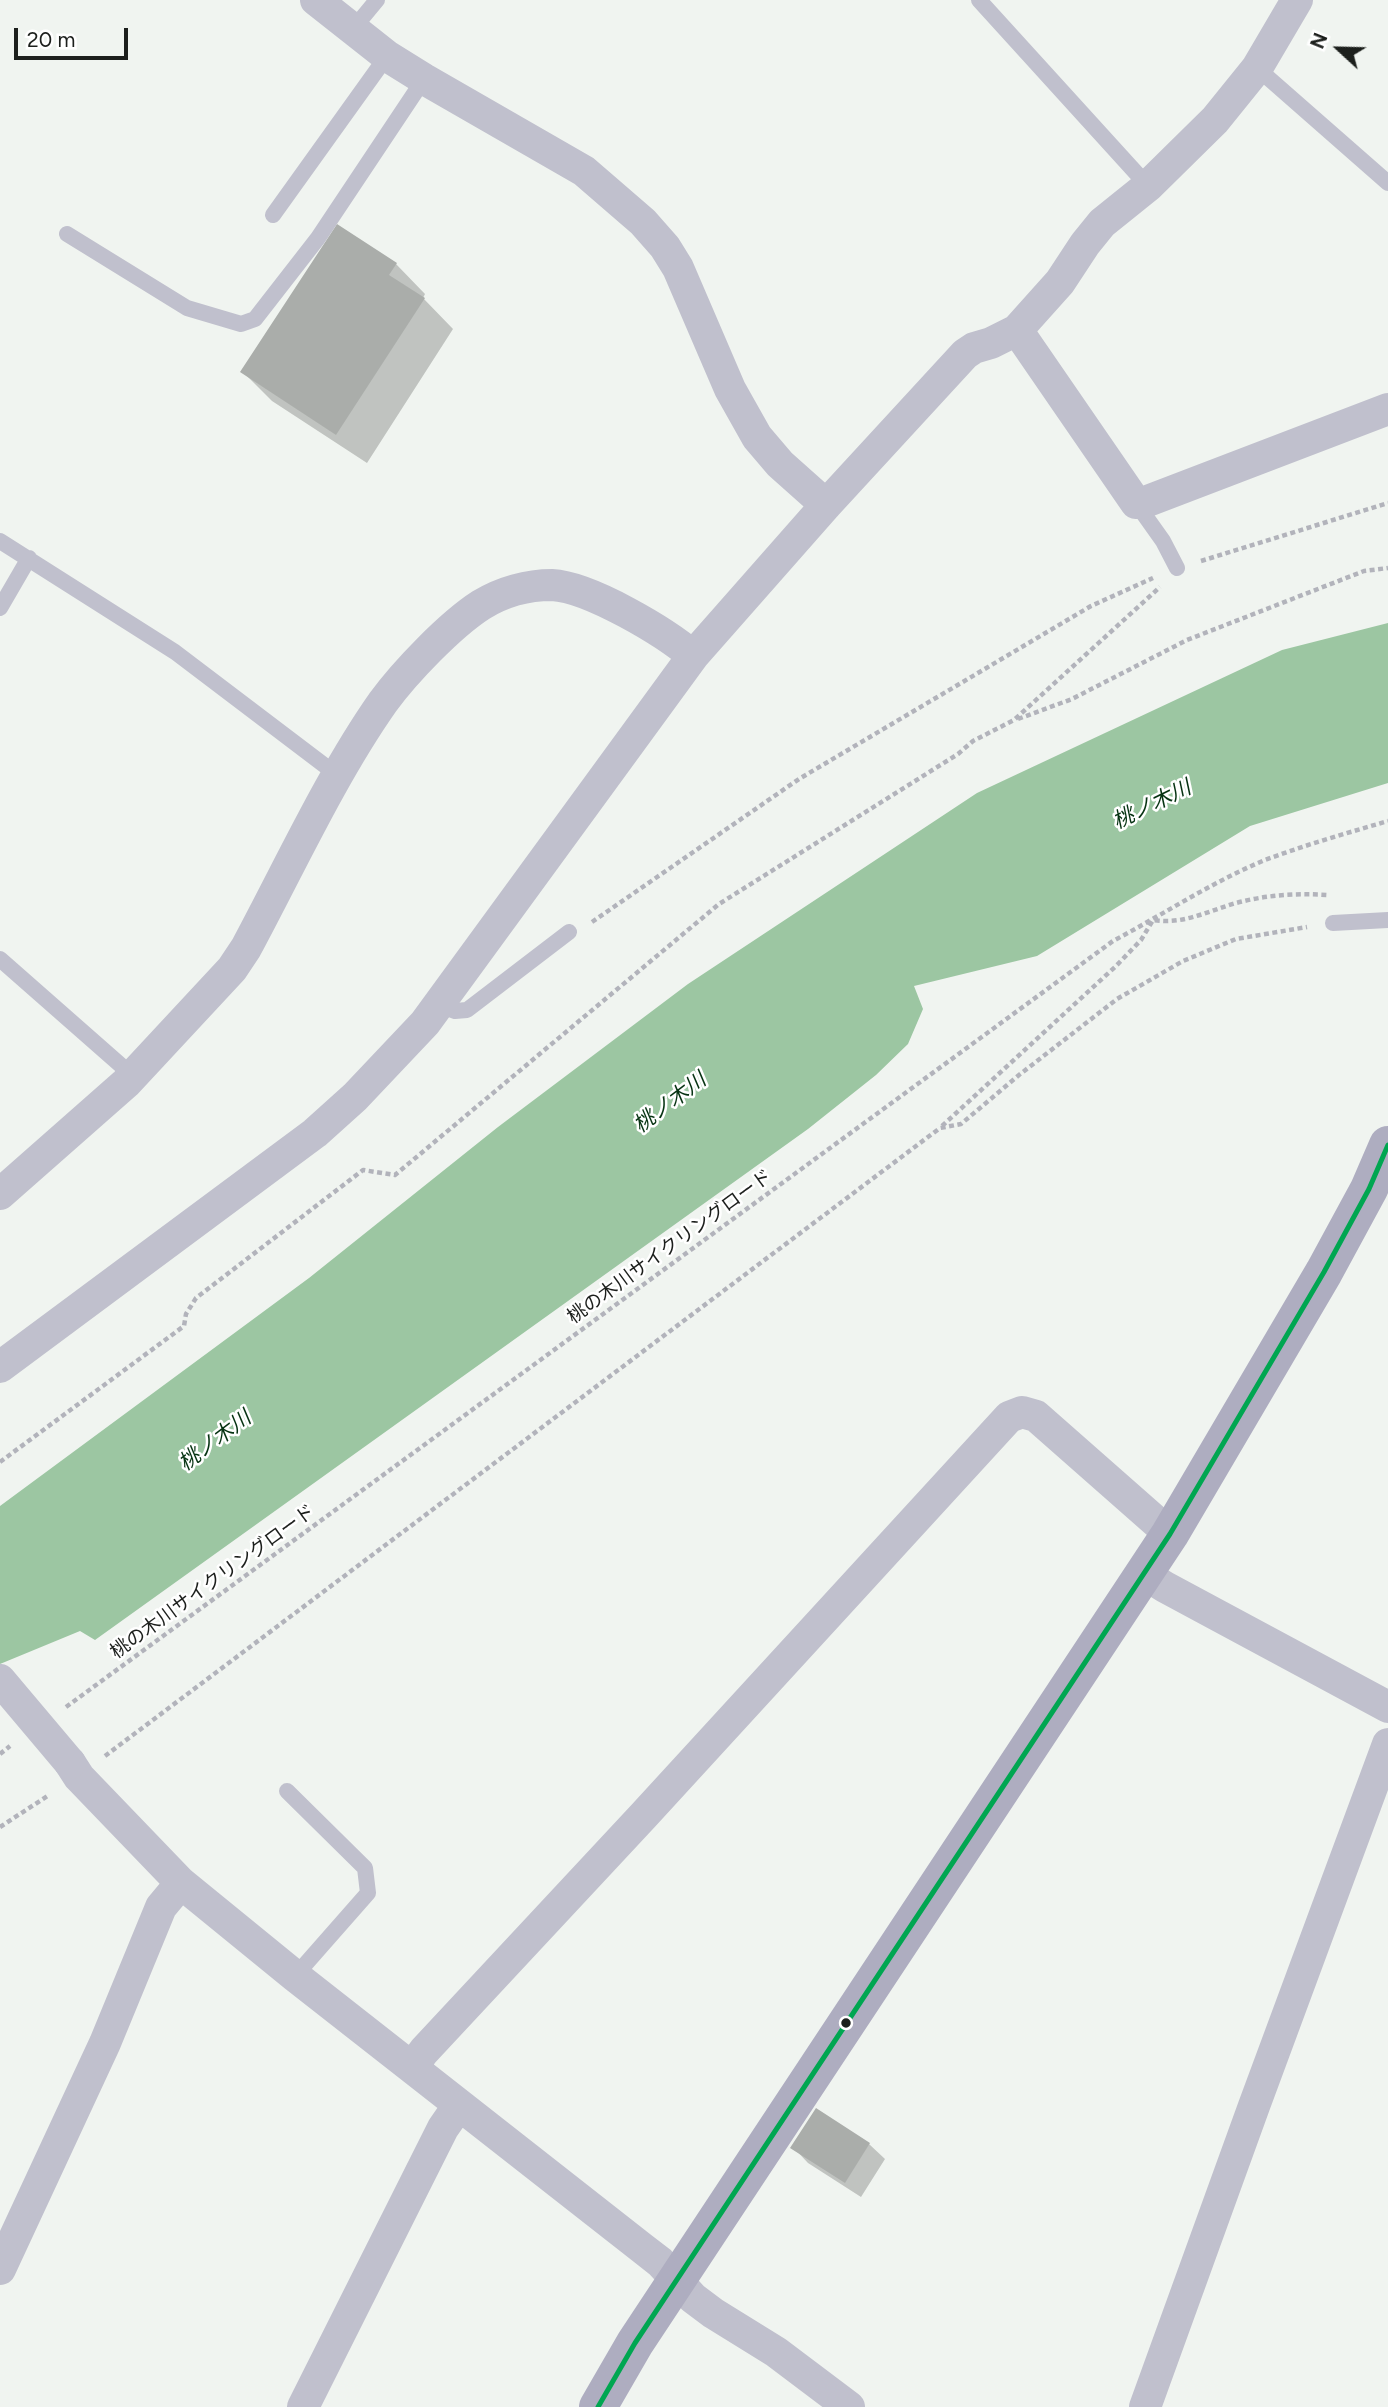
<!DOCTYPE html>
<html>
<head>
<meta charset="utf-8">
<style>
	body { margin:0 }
	#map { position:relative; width:1388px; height:2407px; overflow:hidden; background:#f0f4f0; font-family:Figtree,sans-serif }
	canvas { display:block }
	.north { position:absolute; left:1304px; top:14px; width:70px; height:70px; -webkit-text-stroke:5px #fff; paint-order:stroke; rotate:292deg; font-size:19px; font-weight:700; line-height:28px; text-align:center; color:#1c1f1c }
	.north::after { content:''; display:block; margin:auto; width:24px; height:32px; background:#1c1f1c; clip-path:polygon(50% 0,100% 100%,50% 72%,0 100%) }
	.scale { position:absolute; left:14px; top:28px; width:114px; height:32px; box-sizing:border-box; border:4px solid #1c1f1c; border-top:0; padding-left:9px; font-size:21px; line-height:24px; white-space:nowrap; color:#1c1f1c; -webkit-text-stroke:5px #fff; paint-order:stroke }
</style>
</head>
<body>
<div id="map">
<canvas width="1388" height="2407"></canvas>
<div class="north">N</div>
<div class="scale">20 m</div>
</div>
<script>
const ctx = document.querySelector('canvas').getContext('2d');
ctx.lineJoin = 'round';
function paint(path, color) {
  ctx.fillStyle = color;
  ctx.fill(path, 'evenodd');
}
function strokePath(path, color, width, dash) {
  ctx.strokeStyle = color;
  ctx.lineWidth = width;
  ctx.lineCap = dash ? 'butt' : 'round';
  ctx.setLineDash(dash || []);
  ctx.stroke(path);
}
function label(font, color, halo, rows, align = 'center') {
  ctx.font = font + ' Figtree,"Noto Sans JP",sans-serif';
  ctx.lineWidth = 5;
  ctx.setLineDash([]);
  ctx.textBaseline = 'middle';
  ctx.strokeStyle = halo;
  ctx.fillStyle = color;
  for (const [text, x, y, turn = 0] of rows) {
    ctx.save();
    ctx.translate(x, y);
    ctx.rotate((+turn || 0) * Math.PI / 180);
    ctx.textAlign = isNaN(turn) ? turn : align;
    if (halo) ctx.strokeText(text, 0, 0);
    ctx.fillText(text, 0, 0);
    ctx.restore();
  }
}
const water = new Path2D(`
	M 1388,623 L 1388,783 L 1250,826 L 1037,956 L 914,986 L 923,1009 L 908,1044 L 876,1075 L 808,1129 L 95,1640 L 80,1631 L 0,1664 L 0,1506 L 309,1278 L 498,1127 L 688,984 L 977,793 L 1282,650 Z`);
const shadow = new Path2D(`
	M 396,264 L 425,294 L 423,298 L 453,329 L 367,463 L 272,401 L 242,371 Z
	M 869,2144 L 885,2159 L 861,2197 L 808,2163 L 793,2147 Z`);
const building = new Path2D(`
	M 337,224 L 397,263 L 389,275 L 425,298 L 336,435 L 240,372 Z
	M 816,2108 L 870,2143 L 845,2183 L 790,2148 Z`);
const path = new Path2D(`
	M 1201,561 L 1388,503
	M 1018,719 L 1072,699 L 1187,640 L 1364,571 L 1388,568
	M 592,922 L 799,779 L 1091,606 L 1153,578
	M 942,1126 L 1115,967 L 1141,940 L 1153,920 C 1183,925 1208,911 1236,903 C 1266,895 1297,893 1328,895
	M 0,1462 L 184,1326 L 186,1314 L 196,1298 L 363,1170 L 395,1175 L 719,904 L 958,754 L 973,741 L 1014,720 L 1160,587
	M 66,1707 L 1113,941 C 1164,914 1212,882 1265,860 C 1305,845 1347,833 1388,821
	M 0,1754 L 10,1746
	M 105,1756 L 940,1128 L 961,1124 L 1019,1075 L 1117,999 L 1183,961 L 1236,939 L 1307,927
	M 0,1827 L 49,1795`);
const lane = new Path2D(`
	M 979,0 L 1148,186
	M 353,29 L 377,0
	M 1257,68 L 1388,183
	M 273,215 L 387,56
	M 67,234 L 187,308 L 241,324 L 255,319 L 318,238 L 424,79
	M 1136,503 L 1163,541 L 1177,568
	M 0,541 L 175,652 L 324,765 L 339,774
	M 0,608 L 29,558
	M 1333,923 L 1388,920
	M 0,959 L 133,1076
	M 439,1005 L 455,1011 L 467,1010 L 569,932
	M 287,1791 L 365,1868 L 368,1893 L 295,1976`);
const street = new Path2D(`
	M 316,0 L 387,56 L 424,79 L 584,171 L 643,222 L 665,247 L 678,268 L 730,389 L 757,437 L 780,464 L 826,505
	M 1017,330 L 1136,503 L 1145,502 L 1388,409
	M 0,1194 L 126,1083 L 232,969 L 246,948 C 289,868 331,776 383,702 C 405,672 450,625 481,605 C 502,592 528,585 552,585 C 590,587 665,632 693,656
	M 0,1367 L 315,1133 L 355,1097 L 425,1023 L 693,656 L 826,505 L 965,354 L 974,348 L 991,343 L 1017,330 L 1060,282 L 1085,244 L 1102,223 L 1148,186 L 1215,120 L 1257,68 L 1297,0
	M 1144,1574 L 1165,1587 L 1388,1707
	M 70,1763 L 79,1777 L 181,1883 L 295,1976 L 642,2248 L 660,2262 L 693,2298 L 713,2313 L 776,2352 L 849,2407
	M 412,2067 L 424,2051 L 644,1815 L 1009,1417 L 1022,1412 L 1036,1416 L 1170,1534
	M 0,2269 L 105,2043 L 161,1907 L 181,1883
	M 303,2407 L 443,2128 L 459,2105
	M 1145,2407 L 1254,2106 L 1388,1744`);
const primary = new Path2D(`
	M 598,2407 L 635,2343 L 1170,1534 L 1324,1272 L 1369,1189 L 1388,1145`);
const streetBridge = new Path2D(`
	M 0,1680 L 70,1763`);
const bus1 = new Path2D(`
	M 598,2407 L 635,2343 L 1170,1534 L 1324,1272 L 1369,1189 L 1388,1145`);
const markers = [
	[846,2023,6,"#1c1f1c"]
];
const streetNames = [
	["桃の木川サイクリングロード",670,1247,-36],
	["桃の木川サイクリングロード",213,1582,-36]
];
const waterNames = [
	["桃ノ木川",1152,805,-26],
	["桃ノ木川",670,1103,-37],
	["桃ノ木川",215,1441,-37]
];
paint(water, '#9cc6a2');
paint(shadow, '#0003');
paint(building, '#aaadaa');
strokePath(path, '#b2b3bb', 4.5, [5, 3.5]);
strokePath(lane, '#c0c0cd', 16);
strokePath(street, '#c0c0cd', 32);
strokePath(primary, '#aeadc0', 38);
strokePath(streetBridge, '#c0c0cd', 32);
strokePath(bus1, '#00a651', 5);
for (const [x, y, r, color] of markers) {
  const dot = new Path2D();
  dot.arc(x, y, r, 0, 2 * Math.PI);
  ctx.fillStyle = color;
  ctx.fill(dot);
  strokePath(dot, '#fff', 2.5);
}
label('19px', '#1c1f1c', '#fff', streetNames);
label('italic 21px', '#063312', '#fff', waterNames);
</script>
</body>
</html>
